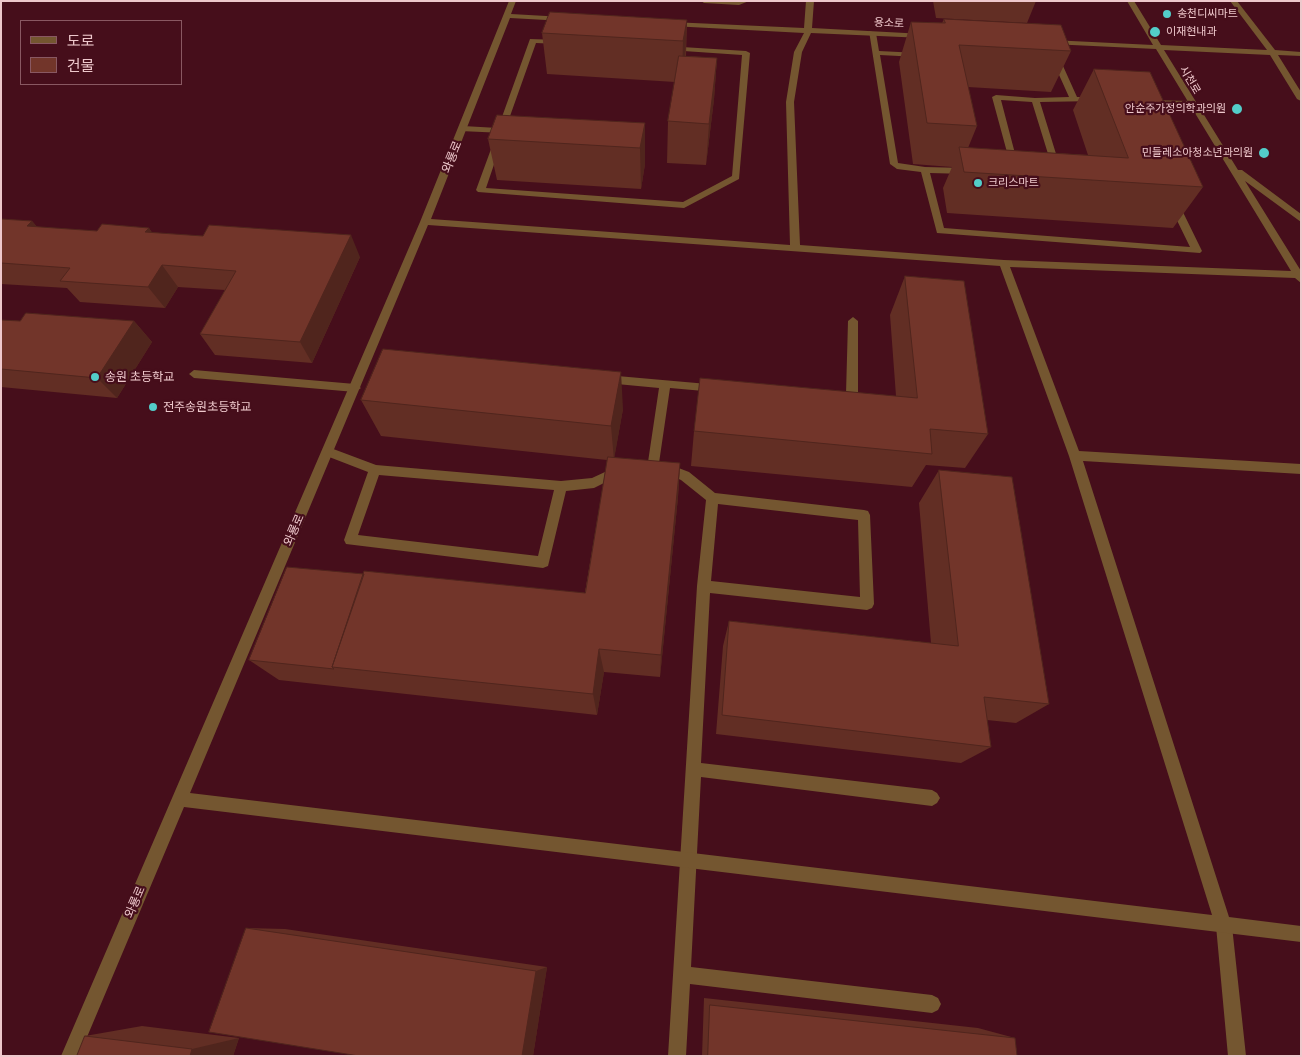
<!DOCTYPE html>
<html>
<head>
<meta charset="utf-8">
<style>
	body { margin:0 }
	#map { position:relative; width:1302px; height:1057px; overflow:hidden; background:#460e1b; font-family:"Golos Text","Noto Sans KR",sans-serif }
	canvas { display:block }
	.frame { position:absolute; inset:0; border:2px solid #eec8cc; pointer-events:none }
	.legend { position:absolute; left:20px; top:20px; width:162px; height:65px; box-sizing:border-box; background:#460e1b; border:1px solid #895862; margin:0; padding:6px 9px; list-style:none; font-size:15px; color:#eec8cc }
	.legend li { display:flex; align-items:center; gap:10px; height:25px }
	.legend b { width:25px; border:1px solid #895862 }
</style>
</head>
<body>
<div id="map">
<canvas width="1302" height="1057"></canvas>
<div class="frame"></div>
<ul class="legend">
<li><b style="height:6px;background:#745630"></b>도로</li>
<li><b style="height:14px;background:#72352a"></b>건물</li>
</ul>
</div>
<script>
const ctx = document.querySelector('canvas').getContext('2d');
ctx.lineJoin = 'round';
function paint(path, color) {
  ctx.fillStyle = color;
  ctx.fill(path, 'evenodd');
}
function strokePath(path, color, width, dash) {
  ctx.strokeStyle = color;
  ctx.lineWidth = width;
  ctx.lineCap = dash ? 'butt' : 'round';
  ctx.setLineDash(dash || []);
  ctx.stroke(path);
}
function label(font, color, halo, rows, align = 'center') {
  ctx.font = font + ' "Golos Text","Noto Sans KR",sans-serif';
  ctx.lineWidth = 4.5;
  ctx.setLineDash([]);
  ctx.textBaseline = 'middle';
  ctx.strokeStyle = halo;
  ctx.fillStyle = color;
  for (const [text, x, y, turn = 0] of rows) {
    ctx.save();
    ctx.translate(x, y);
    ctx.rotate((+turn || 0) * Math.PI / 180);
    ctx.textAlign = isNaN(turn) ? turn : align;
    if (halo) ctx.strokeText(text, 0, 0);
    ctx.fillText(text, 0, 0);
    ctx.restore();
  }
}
const service = new Path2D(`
	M 701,1 L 749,1 L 739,5 L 704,3 Z
	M 869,31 L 876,33 L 879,51 L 918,53 L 922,55 L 918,57 L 880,55 L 898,163 L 925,167 L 966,168 L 970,171 L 966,174 L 930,173 L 944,228 L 1190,247 L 1168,202 L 1173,199 L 1178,202 L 1202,251 L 1200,253 L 937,233 L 921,172 L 897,169 L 890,164 Z
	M 530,39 L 559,40 L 563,42 L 559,44 L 536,43 L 504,133 L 460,131 L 459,129 L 463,126 L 498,128 Z
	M 666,46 L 746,51 L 750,53 L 739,179 L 684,208 L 478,192 L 476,190 L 494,141 L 498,138 L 502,141 L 486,188 L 683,202 L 732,176 L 742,55 L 669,50 L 666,50 Z
	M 1052,55 L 1059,57 L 1077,97 L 1096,97 L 1100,99 L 1096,101 L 1040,102 L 1061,170 L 1057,173 L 1053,170 L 1032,102 L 1001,100 L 1018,165 L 1017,167 L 1011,167 L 992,97 L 996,95 L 1035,98 L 1069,97 L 1051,57 Z
	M 1145,100 L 1191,101 L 1195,103 L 1191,105 L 1148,104 L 1144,102 Z
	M 853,317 L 858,321 L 858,399 L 852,403 L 838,401 L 836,398 L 838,395 L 846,394 L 848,321 Z
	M 194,370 L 355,384 L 361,388 L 355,392 L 194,378 L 189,374 Z
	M 606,375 L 719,385 L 721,388 L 719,391 L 715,392 L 670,388 L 659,463 L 663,462 L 689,472 L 715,493 L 864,510 L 868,511 L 870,515 L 874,604 L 872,608 L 867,610 L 710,593 L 701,763 L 932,790 L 937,793 L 940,798 L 937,803 L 932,806 L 701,777 L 691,967 L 932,995 L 938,998 L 941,1004 L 938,1010 L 932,1013 L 690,984 L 686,1056 L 668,1056 L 697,586 L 706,500 L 681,480 L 659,470 L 658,466 L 650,465 L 648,462 L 659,388 L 606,383 L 601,379 ZM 718,504 L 858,520 L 860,597 L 711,581 Z
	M 328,447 L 376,465 L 561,481 L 592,478 L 618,466 L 622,468 L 624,471 L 622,474 L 594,488 L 566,491 L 549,562 L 548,566 L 543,568 L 346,544 L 344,540 L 368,472 L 324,455 L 322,452 L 324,449 ZM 379,475 L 554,490 L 538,556 L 358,535 Z
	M 1224,918 L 1230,920 L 1232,926 L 1246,1056 L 1228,1056 L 1216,926 L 1218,920 Z`);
const minor = new Path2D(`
	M 509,1 L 516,1 L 511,14 L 564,17 L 568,19 L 564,21 L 510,18 L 431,219 L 790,245 L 786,102 L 794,52 L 804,33 L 671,26 L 667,24 L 671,22 L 804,28 L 806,1 L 814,1 L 812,28 L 924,34 L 928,36 L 924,38 L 811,33 L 802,52 L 794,102 L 800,245 L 1004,260 L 1291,271 L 1156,49 L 1051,44 L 1047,42 L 1051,40 L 1153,45 L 1127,1 L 1134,1 L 1161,45 L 1267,50 L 1230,1 L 1237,1 L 1275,50 L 1301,52 L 1301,56 L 1278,55 L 1301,92 L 1301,101 L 1297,99 L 1270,55 L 1164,50 L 1238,170 L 1242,170 L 1301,214 L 1301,222 L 1245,181 L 1301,271 L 1301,283 L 1295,278 L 1010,267 L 1079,451 L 1301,464 L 1301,474 L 1083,461 L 1229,917 L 1301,926 L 1301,942 L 184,807 L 79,1056 L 61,1056 L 420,222 ZM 428,225 L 1000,266 L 1069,456 L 1212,915 L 190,793 Z`);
const wall = new Path2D(`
	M 933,1 L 1036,1 L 1027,23 L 936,18 Z
	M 944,19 L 1071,51 L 1051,92 L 968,87 L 977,126 L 968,148 L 1088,155 L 1073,110 L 1094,69 L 1203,187 L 1173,228 L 947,213 L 943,188 L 952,167 L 913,164 L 899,62 L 911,22 L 942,23 Z
	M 687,20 L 686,56 L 717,58 L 714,99 L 706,165 L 667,163 L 668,121 L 675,82 L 547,74 L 542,33 Z
	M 645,123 L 645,164 L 641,189 L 497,180 L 488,139 Z
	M 1,219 L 32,221 L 37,227 L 97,231 L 149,228 L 152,233 L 360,257 L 312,363 L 215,355 L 200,334 L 225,290 L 178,287 L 165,308 L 80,302 L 67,288 L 1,284 Z
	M 905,276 L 988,434 L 965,468 L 926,465 L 912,487 L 691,466 L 694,431 L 896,396 L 890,315 Z
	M 1,320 L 20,321 L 134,321 L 152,342 L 117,398 L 1,387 Z
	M 361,400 L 623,409 L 614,458 L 680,463 L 678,497 L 660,677 L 604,672 L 597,715 L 279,680 L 249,660 L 364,574 L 585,593 L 607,460 L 381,436 Z
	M 939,470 L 1049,704 L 1016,723 L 987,720 L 991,747 L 961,763 L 716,734 L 723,646 L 729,621 L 931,643 L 919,503 Z
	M 246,928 L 285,929 L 547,967 L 533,1056 L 359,1056 Z
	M 704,998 L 978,1028 L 1015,1038 L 1017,1056 L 702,1056 Z
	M 142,1026 L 239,1038 L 233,1056 L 77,1056 L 85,1036 Z`);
const shadedWall = new Path2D(`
	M 687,20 L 685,61 L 682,82 L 683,41 Z
	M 717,58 L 714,99 L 706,165 L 709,124 Z
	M 645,123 L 645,164 L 641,189 L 640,148 Z
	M 32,221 L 51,243 L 27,226 Z
	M 149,228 L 164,250 L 145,232 Z
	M 351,235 L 360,257 L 312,363 L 300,342 Z
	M 162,265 L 178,287 L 165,308 L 148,287 Z
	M 134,321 L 152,342 L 117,398 L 97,378 Z
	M 621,372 L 623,409 L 614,460 L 611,426 Z
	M 680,463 L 678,497 L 660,677 L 661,655 Z
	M 599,649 L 604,672 L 597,715 L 593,694 Z
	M 547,967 L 533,1056 L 522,1056 L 536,971 Z
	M 239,1038 L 233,1056 L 190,1056 L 192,1049 Z`);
const building = new Path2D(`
	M 550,12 L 687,20 L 683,41 L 542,33 Z
	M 944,19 L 1061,25 L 1071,51 L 959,45 L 977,126 L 927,123 L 911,22 L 945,23 Z
	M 679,56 L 717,58 L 709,124 L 668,121 Z
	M 1094,69 L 1150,72 L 1203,187 L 964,172 L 959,147 L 1128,158 Z
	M 497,115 L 645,123 L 640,148 L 488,139 Z
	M 1,219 L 32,221 L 27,226 L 97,231 L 102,224 L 149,228 L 145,232 L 203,236 L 209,225 L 351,235 L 300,342 L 200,334 L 236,271 L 162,265 L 148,287 L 60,281 L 70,268 L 1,263 Z
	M 905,276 L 964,281 L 988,434 L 930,429 L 932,454 L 694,431 L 700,378 L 917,398 Z
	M 26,313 L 134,321 L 97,378 L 1,369 L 1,320 L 20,321 Z
	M 383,349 L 621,372 L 611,426 L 361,400 Z
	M 608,457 L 680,463 L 661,655 L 599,649 L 593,694 L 332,667 L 364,571 L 585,593 Z
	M 939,470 L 1012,477 L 1049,704 L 984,697 L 991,747 L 722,715 L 729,621 L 958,646 Z
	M 287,567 L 364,574 L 332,667 L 334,669 L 249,660 Z
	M 246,928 L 536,971 L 522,1056 L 359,1056 L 209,1032 Z
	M 710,1005 L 1015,1038 L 1017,1056 L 708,1056 Z
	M 85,1036 L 192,1049 L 190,1056 L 77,1056 Z`);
const markers = [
	[1167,14,5,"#53cdc9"],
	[1155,32,6,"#53cdc9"],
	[1237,109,6,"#53cdc9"],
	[1264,153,6,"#53cdc9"],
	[978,183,5,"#53cdc9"],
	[95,377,5,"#53cdc9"],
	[153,407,5,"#53cdc9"]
];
const farPoinames = [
	["송천디씨마트",1177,14],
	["이재현내과",1166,32],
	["안순주가정의학과의원",1226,109,"right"],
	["민들레소아청소년과의원",1253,153,"right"],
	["크리스마트",988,183]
];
const farStreetnames = [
	["용소로",889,23,3],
	["시천로",1190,80,59]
];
const streetNames = [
	["와룡로",452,157,-68],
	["와룡로",294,530,-67],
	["와룡로",135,902,-67]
];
const poiNames = [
	["송원 초등학교",105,377],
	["전주송원초등학교",163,407]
];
paint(service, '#745630');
paint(minor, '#745630');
paint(wall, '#622e24');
paint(shadedWall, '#50251d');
paint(building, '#72352a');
strokePath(building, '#50251d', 1);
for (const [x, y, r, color] of markers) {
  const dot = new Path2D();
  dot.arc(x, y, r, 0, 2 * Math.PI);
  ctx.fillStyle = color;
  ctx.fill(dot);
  strokePath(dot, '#460e1b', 2);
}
label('11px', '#eec8cc', '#460e1b', farPoinames, 'left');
label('11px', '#eec8cc', '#460e1b', farStreetnames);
label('12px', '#eec8cc', '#460e1b', streetNames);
label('12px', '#eec8cc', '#460e1b', poiNames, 'left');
</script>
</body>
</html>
